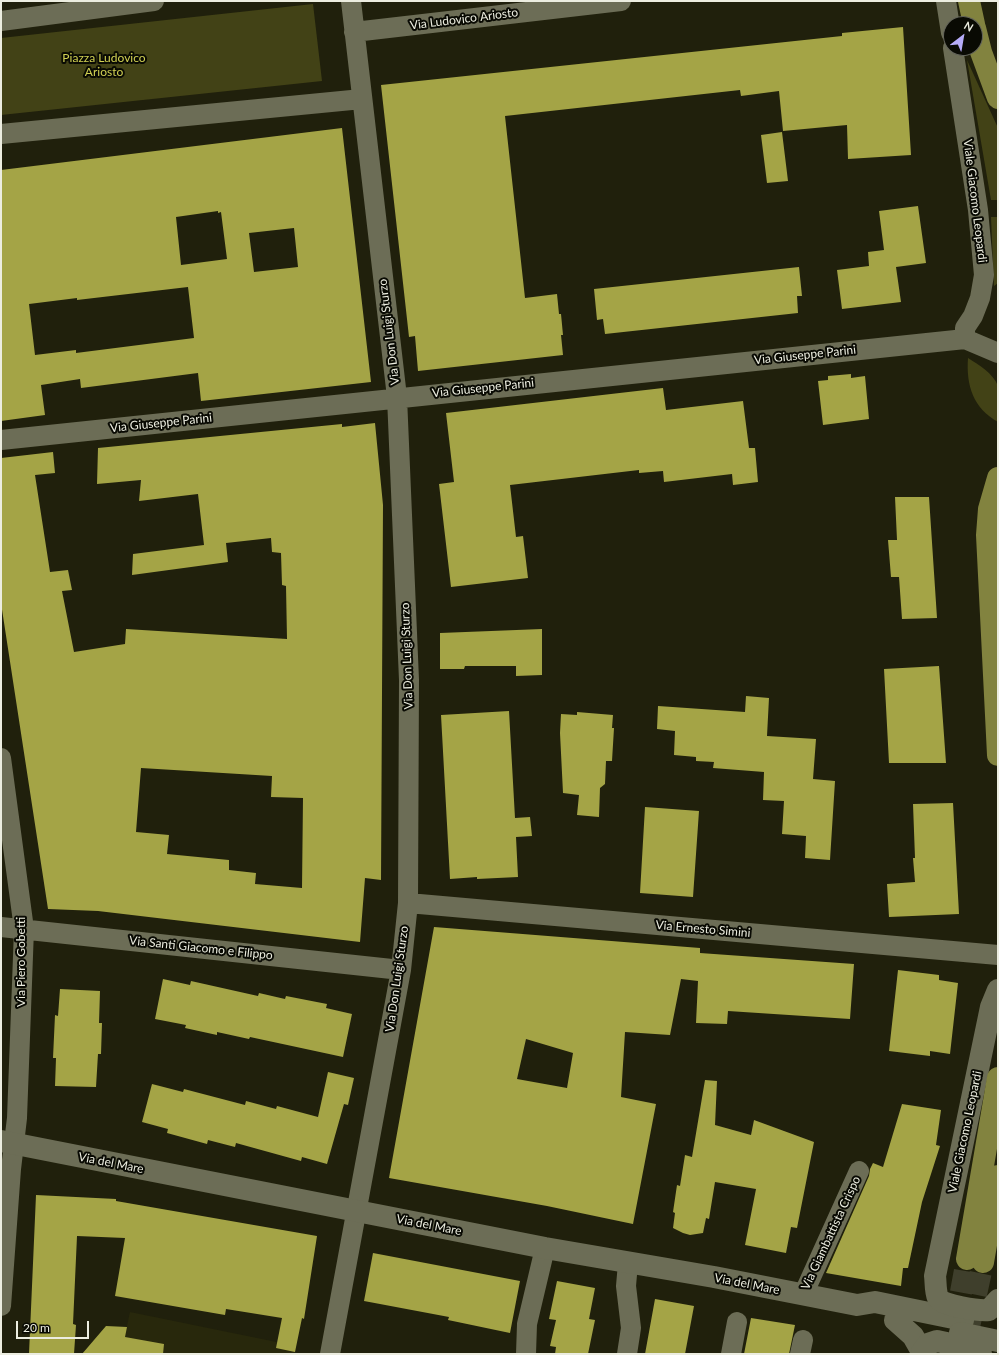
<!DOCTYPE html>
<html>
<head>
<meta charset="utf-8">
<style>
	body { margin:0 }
	#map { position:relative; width:999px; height:1355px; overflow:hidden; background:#20200c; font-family:Lato,sans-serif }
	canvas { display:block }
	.frame { position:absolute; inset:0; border:2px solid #ecede0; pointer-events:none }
	.north { position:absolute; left:943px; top:16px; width:40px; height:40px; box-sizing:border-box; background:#090a03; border:1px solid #64655b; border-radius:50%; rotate:31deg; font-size:11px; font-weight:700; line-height:16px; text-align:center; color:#ecede0 }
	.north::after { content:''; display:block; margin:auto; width:14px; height:18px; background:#b6acf8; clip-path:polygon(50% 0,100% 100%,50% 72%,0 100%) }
	.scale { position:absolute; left:16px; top:1321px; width:73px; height:18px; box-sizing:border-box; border:2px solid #ecede0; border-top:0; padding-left:5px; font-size:12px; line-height:14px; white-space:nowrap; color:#ecede0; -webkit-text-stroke:3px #090a03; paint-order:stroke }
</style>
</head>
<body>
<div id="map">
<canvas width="999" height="1355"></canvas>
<div class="frame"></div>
<div class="north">N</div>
<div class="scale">20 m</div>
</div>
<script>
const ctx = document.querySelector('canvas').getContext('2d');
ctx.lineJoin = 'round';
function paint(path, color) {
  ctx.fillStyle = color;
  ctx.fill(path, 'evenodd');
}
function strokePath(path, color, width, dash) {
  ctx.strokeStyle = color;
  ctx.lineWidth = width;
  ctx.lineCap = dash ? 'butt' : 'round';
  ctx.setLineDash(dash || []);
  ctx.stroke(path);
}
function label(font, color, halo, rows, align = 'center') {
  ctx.font = font + ' Lato,sans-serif';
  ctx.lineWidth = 4;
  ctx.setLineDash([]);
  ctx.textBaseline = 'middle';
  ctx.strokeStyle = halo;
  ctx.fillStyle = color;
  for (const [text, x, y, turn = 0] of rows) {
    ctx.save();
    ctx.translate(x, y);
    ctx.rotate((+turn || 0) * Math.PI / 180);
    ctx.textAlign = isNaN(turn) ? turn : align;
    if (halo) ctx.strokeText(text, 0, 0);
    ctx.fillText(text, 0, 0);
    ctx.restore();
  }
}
const built = new Path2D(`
	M 130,1312 L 296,1346 L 295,1354 L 121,1354 Z`);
const green = new Path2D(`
	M 313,4 L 322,81 L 1,115 L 1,38 Z
	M 967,60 L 998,128 L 998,200 L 991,200 Z
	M 991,217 L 998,217 L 998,283 L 994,286 Z
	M 968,358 C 979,365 993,373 998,386 C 999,394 998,413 998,422 C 973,408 966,385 968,358 Z`);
const building = new Path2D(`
	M 903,27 L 911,155 L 848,159 L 847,125 L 783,131 L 779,91 L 741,96 L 740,90 L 505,116 L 525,298 L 557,294 L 559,314 L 561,314 L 563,335 L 561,335 L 563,355 L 418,371 L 415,336 L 409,337 L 381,85 L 842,36 L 842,33 Z
	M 342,128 L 371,382 L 201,401 L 198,373 L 81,388 L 80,379 L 41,385 L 45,415 L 1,421 L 1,170 ZM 218,211 L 218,213 L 221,212 L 227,259 L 181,265 L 176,217 ZM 294,228 L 298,267 L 254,272 L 249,233 ZM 188,287 L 194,338 L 76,353 L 76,350 L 35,355 L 29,304 L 77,298 L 77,300 Z
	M 782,132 L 788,181 L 767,183 L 761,135 Z
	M 918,206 L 926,263 L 896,267 L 901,302 L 842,309 L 837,270 L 869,266 L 868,252 L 884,250 L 879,211 Z
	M 799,267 L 802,296 L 797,296 L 798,313 L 605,334 L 603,319 L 597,320 L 594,289 Z
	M 851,374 L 851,378 L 865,376 L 869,419 L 823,425 L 818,381 L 828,380 L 828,376 Z
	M 663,388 L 666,410 L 743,401 L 749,448 L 755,448 L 758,482 L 733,485 L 732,474 L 664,482 L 663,471 L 639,473 L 639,470 L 510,485 L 516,537 L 523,536 L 528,578 L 451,587 L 439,484 L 454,482 L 446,413 Z
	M 375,423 L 383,505 L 381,880 L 365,878 L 360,942 L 98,911 L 48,909 L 1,603 L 1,458 L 53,452 L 55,473 L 35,475 L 50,572 L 68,570 L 72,590 L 62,591 L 74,652 L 125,644 L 126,629 L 287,639 L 286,586 L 282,585 L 281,553 L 272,552 L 271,538 L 226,543 L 228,562 L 132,575 L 133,554 L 204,545 L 198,494 L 139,501 L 141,480 L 97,484 L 98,448 L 342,424 L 342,427 ZM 141,768 L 272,776 L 271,797 L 303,798 L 302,888 L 255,884 L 256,873 L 229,870 L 229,860 L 167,854 L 169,835 L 136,832 Z
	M 895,497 L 929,497 L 937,618 L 902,619 L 899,577 L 891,577 L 888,540 L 897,540 Z
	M 542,629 L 542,675 L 516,676 L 516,666 L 465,666 L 464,669 L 440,669 L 440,633 Z
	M 939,666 L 946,763 L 889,763 L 884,669 Z
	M 746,696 L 769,698 L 767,736 L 816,739 L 813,779 L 835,781 L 830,860 L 805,858 L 806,836 L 782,834 L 784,801 L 763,800 L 764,772 L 713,768 L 714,762 L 696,761 L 696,757 L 674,755 L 675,731 L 657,729 L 658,706 L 745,712 Z
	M 509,711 L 515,818 L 530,817 L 532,836 L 516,837 L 518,877 L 477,879 L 477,877 L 450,879 L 441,715 Z
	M 577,712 L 613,715 L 612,728 L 614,728 L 612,761 L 606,761 L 605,784 L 600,788 L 599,817 L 577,815 L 579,795 L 563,793 L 560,733 L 561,714 L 577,715 Z
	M 953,803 L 959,914 L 889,917 L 887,884 L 915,882 L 913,858 L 915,858 L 913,804 Z
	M 645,807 L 699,811 L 693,897 L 640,893 Z
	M 434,927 L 700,948 L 700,953 L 854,964 L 850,1019 L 728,1011 L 727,1024 L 696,1023 L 698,981 L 681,979 L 670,1035 L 625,1032 L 621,1097 L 656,1104 L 633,1224 L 547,1206 L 389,1178 ZM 526,1039 L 573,1053 L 567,1088 L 517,1079 Z
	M 898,970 L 939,975 L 939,980 L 958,983 L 950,1054 L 930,1051 L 930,1056 L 889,1051 Z
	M 163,979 L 190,985 L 191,981 L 258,996 L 259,993 L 285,999 L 286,996 L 327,1004 L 326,1008 L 352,1014 L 343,1057 L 250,1037 L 249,1039 L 217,1032 L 217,1035 L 185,1028 L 186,1025 L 155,1019 Z
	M 60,989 L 100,991 L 99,1023 L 102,1023 L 101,1054 L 98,1054 L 96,1087 L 55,1086 L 56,1058 L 53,1058 L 55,1015 L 58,1016 Z
	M 328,1072 L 354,1078 L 348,1105 L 344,1104 L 327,1164 L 302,1157 L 301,1161 L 236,1143 L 235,1147 L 208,1140 L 207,1144 L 167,1133 L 168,1129 L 142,1122 L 152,1084 L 183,1092 L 184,1089 L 245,1105 L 246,1101 L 276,1109 L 277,1106 L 318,1117 Z
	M 705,1080 L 717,1081 L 715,1125 L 751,1135 L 754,1120 L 814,1142 L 797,1228 L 791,1227 L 786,1253 L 745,1245 L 756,1189 L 715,1182 L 709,1219 L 706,1218 L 703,1233 L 690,1235 L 683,1233 L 673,1228 L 675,1213 L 673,1212 L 677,1185 L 680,1186 L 685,1155 L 692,1157 Z
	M 902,1104 L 941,1110 L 936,1145 L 940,1146 L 922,1202 L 908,1268 L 903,1268 L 901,1286 L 826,1273 L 869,1176 L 870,1169 L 873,1163 L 883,1167 Z
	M 36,1195 L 116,1199 L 116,1201 L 317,1236 L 304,1319 L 302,1318 L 295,1352 L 276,1348 L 282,1318 L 226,1309 L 225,1315 L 115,1296 L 125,1238 L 77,1236 L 73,1324 L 76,1325 L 74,1354 L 29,1354 Z
	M 373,1253 L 520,1281 L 510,1333 L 448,1320 L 449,1317 L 364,1301 Z
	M 557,1281 L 595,1288 L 589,1319 L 595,1320 L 588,1354 L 555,1354 L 556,1347 L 550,1346 L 556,1320 L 549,1319 Z
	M 655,1299 L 694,1306 L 685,1354 L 645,1354 Z
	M 751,1318 L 795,1325 L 789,1354 L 744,1354 Z
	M 106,1326 L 127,1327 L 125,1337 L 164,1344 L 163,1354 L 82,1354 Z`);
const primaryTunnel = new Path2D(`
	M 955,1325 L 967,1259
	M 969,1327 L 983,1262`);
const minor = new Path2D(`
	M 946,1 L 951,33
	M 1,21 L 154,1
	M 354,32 L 621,1
	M 953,48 L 978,210 L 984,275 L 980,298 L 973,316 L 965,328 L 965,339 L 998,353
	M 1,134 L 362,99
	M 1,440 L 965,339
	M 1,758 L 24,929 L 17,1118 L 11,1169 L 1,1306
	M 408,903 L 998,955
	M 1,927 L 401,970
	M 803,1295 L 859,1171
	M 330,1354 L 401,970 L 408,903 L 409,680 L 397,397 L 351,1
	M 526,1354 L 527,1324 L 545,1248
	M 627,1354 L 631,1328 L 626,1286 L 628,1263
	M 731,1354 L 737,1322
	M 800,1354 L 803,1340`);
const tertiary = new Path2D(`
	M 1,1141 L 545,1248 L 714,1277 L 857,1305 L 875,1302 L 963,1320
	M 895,1320 L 913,1336 L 922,1352`);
const secondary = new Path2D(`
	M 998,990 L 991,1007 L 935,1276 C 936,1283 935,1291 938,1298 C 942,1306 980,1311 989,1310 L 998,1300
	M 960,1333 L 998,1341
	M 922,1354 L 922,1352 L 928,1344 L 937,1341 L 974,1349 L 981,1354`);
const primary = new Path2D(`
	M 969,1 L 974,24
	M 975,28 L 981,52 L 998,98
	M 998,478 L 989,509 L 987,535 L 998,755
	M 967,1259 L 998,1078
	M 983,1262 L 998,1176`);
const streetNames = [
	["Via Ludovico Ariosto",464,19,-7],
	["Viale Giacomo Leopardi",975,201,83],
	["Via Don Luigi Sturzo",389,332,-97],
	["Via Giuseppe Parini",805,355,-6],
	["Via Giuseppe Parini",483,388,-6],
	["Via Giuseppe Parini",161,423,-6],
	["Via Don Luigi Sturzo",407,656,-92],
	["Via Ernesto Simini",703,929,5],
	["Via Santi Giacomo e Filippo",201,948,6],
	["Via Piero Gobetti",21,962,-90],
	["Via Don Luigi Sturzo",397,979,-82],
	["Viale Giacomo Leopardi",965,1132,-78],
	["Via del Mare",111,1163,11],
	["Via del Mare",429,1225,11],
	["Via Giambattista Crispo",831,1233,-65],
	["Via del Mare",747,1284,11]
];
const parkNames = [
	["Piazza Ludovico",104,58],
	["Ariosto",104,72]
];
paint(built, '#28280c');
paint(green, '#424216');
paint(building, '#a4a446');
strokePath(primaryTunnel, '#3f3f2c', 22, [22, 11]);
strokePath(minor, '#6c6d56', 20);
strokePath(tertiary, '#6c6d56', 22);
strokePath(secondary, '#6c6d56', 22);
strokePath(primary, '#82833f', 22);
label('12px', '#ecede0', '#090a03', streetNames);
label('12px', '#d1d153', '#090a03', parkNames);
</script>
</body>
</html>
